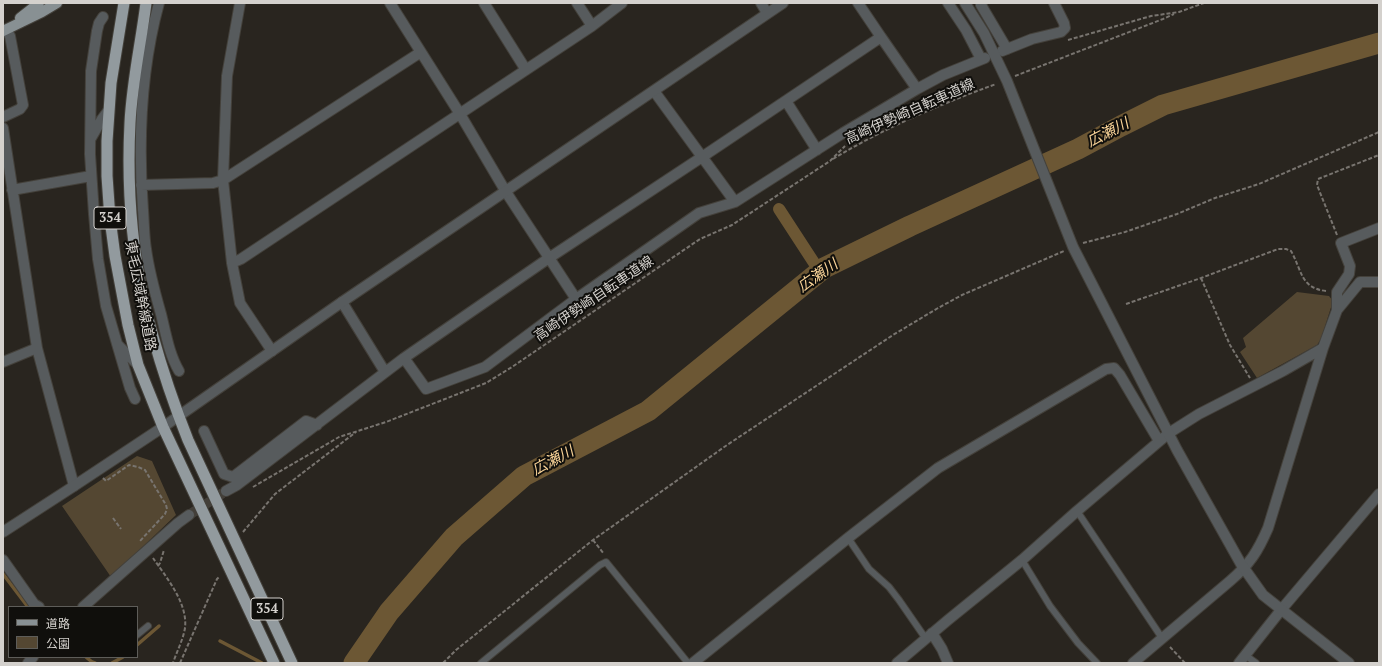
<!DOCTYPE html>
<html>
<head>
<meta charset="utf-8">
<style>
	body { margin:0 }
	#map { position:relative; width:1382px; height:666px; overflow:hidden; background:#29251f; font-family:"PT Serif","Noto Sans JP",serif }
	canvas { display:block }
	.frame { position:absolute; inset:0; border:4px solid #d4d1cd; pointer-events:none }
	.legend { position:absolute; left:8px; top:606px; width:130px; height:52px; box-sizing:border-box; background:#100f0c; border:1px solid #5e5d59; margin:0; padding:5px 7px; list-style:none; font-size:12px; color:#d4d1cd }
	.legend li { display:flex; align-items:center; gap:8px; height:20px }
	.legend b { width:20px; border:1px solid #5e5d59 }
</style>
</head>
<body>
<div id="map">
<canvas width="1382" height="666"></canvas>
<div class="frame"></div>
<ul class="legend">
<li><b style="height:5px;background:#889093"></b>道路</li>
<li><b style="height:11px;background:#544732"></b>公園</li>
</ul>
</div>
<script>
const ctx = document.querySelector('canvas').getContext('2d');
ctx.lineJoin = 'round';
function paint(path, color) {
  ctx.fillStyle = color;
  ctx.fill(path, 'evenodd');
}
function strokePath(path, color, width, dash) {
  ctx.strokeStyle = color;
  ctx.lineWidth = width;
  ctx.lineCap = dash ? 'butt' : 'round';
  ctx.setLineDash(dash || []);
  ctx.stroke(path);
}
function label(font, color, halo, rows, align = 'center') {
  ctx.font = font + ' "PT Serif","Noto Sans JP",serif';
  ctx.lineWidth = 4;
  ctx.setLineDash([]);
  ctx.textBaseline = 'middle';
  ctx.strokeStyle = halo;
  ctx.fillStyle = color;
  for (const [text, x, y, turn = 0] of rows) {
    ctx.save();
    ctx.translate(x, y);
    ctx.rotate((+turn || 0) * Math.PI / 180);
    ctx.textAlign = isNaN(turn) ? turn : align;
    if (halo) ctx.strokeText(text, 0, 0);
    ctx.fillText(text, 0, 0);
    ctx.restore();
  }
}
const green = new Path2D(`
	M 1297,292 L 1329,296 L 1333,301 L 1321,339 L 1317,345 L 1257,378 L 1240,352 L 1246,347 L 1243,338 Z
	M 137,456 L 152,461 L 176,515 L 111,577 L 62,506 Z`);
const stream = new Path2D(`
	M 3,574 L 28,607
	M 220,641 L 262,663
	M 137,645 L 159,626
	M 86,657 L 92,662 L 95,663
	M 112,663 L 123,657`);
const canal = new Path2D(`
	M 779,209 L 820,272`);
const river = new Path2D(`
	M 354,663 L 389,612 L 454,537 L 524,476 L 648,411 L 824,268 L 910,226 L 1078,149 L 1121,126 L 1163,105 L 1379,43`);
const minorTunnel = new Path2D(`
	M 189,515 L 226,491`);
const path = new Path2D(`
	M 1068,40 L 1151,16 L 1179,12 L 1204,3
	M 1015,76 L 1163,19 L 1174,14
	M 833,159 C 884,128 941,104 996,84
	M 1337,235 L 1317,185 L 1318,179 L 1379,155
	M 1083,243 L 1125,232 L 1177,214 L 1215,198 L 1259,184 L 1379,132
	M 1201,278 L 1230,345 L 1250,378
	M 1126,304 L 1201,278 L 1278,249 L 1286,249 L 1291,251 C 1302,270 1300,288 1326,291
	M 103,478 L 106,481 L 129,465 L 138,467 L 145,470 L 166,505 L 167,509 L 165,514 L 140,541
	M 253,487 L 339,437 L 386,422 L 486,383 L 512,367 L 700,239 L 732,225 L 830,161 L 845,146
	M 113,518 L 121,529
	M 243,532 L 275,494 L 356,432
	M 593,540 L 604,554
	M 153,558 C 166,577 188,603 185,628 C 183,640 177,651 173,663
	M 158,566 L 160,563 L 164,550
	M 1170,647 L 1185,663
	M 180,663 L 217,579 L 220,576
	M 443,663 L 456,650 L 593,540 L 727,445 L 893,335 L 938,308 L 962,295 L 1064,251`);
const service = new Path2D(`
	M 1077,511 L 1162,638
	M 848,538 L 869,569 L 889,587 L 899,600 L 926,639
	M 1022,560 L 1050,606 L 1078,643 L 1097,663
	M 137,635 L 148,626
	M 1245,655 L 1256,663
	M 481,663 L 600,565 L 606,562 L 688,663`);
const minor = new Path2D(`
	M 159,3 C 141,69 138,142 143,210 C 144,223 144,237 146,249 C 149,271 155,293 161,314 C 166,334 169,354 179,371
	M 240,3 L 227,76 L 223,180 L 232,263 L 240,303 L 272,351
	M 390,3 L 460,114 L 506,192 L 576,299
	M 484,3 L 526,70
	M 577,3 L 592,26
	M 761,3 L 767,13
	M 948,3 L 966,30 L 981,59
	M 982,3 L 981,5 L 1007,49
	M 103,17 L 99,23 L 97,31 L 91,71 L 90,154 L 94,214 L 98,259 L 106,306 L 130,388 L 135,399
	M 881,37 L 917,89
	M 1002,51 L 1032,39 L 1061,32 L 1065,28 L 1064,23 L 1054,3
	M 654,91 L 735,202
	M 786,101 L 817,150
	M 3,117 L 20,109 L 23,105 L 10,36 L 6,30
	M 3,128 L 37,348 L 74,486
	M 91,138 L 102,119 L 108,111
	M 141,185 L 213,183 L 223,180 L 421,52
	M 12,190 L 91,176
	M 232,263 L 241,259 L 592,26 L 622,3
	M 342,302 L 385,372
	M 1337,310 L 1360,282 L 1379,282
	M 117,344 L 138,365
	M 404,358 L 426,389 L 485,367 L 576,299 L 699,213 L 735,202 L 843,133 L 917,89 L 943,75 L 985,58
	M 3,362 L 37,348
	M 204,431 L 224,474 L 233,477 L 306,421 L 317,425
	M 226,491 L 237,485 L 404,358 L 549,258 L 702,157 L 881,37 L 858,3
	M 3,560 L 34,604 L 39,607
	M 83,607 L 178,523 L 189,515
	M 932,633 L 942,649 L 948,663
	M 28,663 L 33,657
	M 693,663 L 848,538 L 938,468 L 1106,369 L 1114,368 L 1120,375 L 1159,441
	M 897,663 L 948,620 L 1022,560 L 1077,511 L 1169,433 L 1199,414 L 1283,371 L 1323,348
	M 1133,663 L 1230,581 C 1250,564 1258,551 1268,528 L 1323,348 L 1337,310 L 1337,292 L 1349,274 L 1350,266 L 1341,243 L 1379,228
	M 1239,663 L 1281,610 L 1379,494`);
const tertiary = new Path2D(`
	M 965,3 L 984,33 L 1007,81 L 1073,247 L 1177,450 L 1241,564 L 1263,595 L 1349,663
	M 3,532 L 74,486 L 163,427 L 342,302 L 783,3`);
const primary = new Path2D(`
	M 20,18 L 39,3
	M 3,31 L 42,12 L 57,3`);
const trunk = new Path2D(`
	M 124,3 L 111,83 L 107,141 L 107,176 L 110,219 L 115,256 L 128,325 L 138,365 L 163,427 L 274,663
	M 146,3 C 141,43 132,82 130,123 C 127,181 131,241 143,298 C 145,310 149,322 152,333 C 162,369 174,405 188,440 L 292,663`);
const shields = [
	[110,218,32],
	[267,609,32]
];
const shieldNames = [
	["354",110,218],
	["354",267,609]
];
const streetNames = [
	["高崎伊勢崎自転車道線",910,112,-24],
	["東毛広域幹線道路",140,296,79],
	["高崎伊勢崎自転車道線",594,299,-34]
];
const waterNames = [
	["広瀬川",1108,133,-27],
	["広瀬川",818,276,-35],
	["広瀬川",553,461,-28]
];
paint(green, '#544732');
strokePath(stream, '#6c5734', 3.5);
strokePath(canal, '#6c5734', 12);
strokePath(river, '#6c5734', 21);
strokePath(minorTunnel, '#433f39', 10, [10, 5]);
strokePath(service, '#44413b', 8);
strokePath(minor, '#44413b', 12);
strokePath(tertiary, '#44413b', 12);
strokePath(primary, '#44413b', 12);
strokePath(trunk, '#44413b', 13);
strokePath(path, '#78746f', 2, [4, 2]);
strokePath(service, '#575b5d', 6);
strokePath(minor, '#575b5d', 10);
strokePath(tertiary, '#575b5d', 10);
strokePath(primary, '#889093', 10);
strokePath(trunk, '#929a9e', 11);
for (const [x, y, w] of shields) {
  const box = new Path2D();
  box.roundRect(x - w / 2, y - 11, w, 22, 3);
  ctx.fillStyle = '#100f0c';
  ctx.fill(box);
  strokePath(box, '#d4d1cd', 1);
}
label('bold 13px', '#d4d1cd', null, shieldNames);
label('14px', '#d4d1cd', '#100f0c', streetNames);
label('italic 15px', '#fad498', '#100f0c', waterNames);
</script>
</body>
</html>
